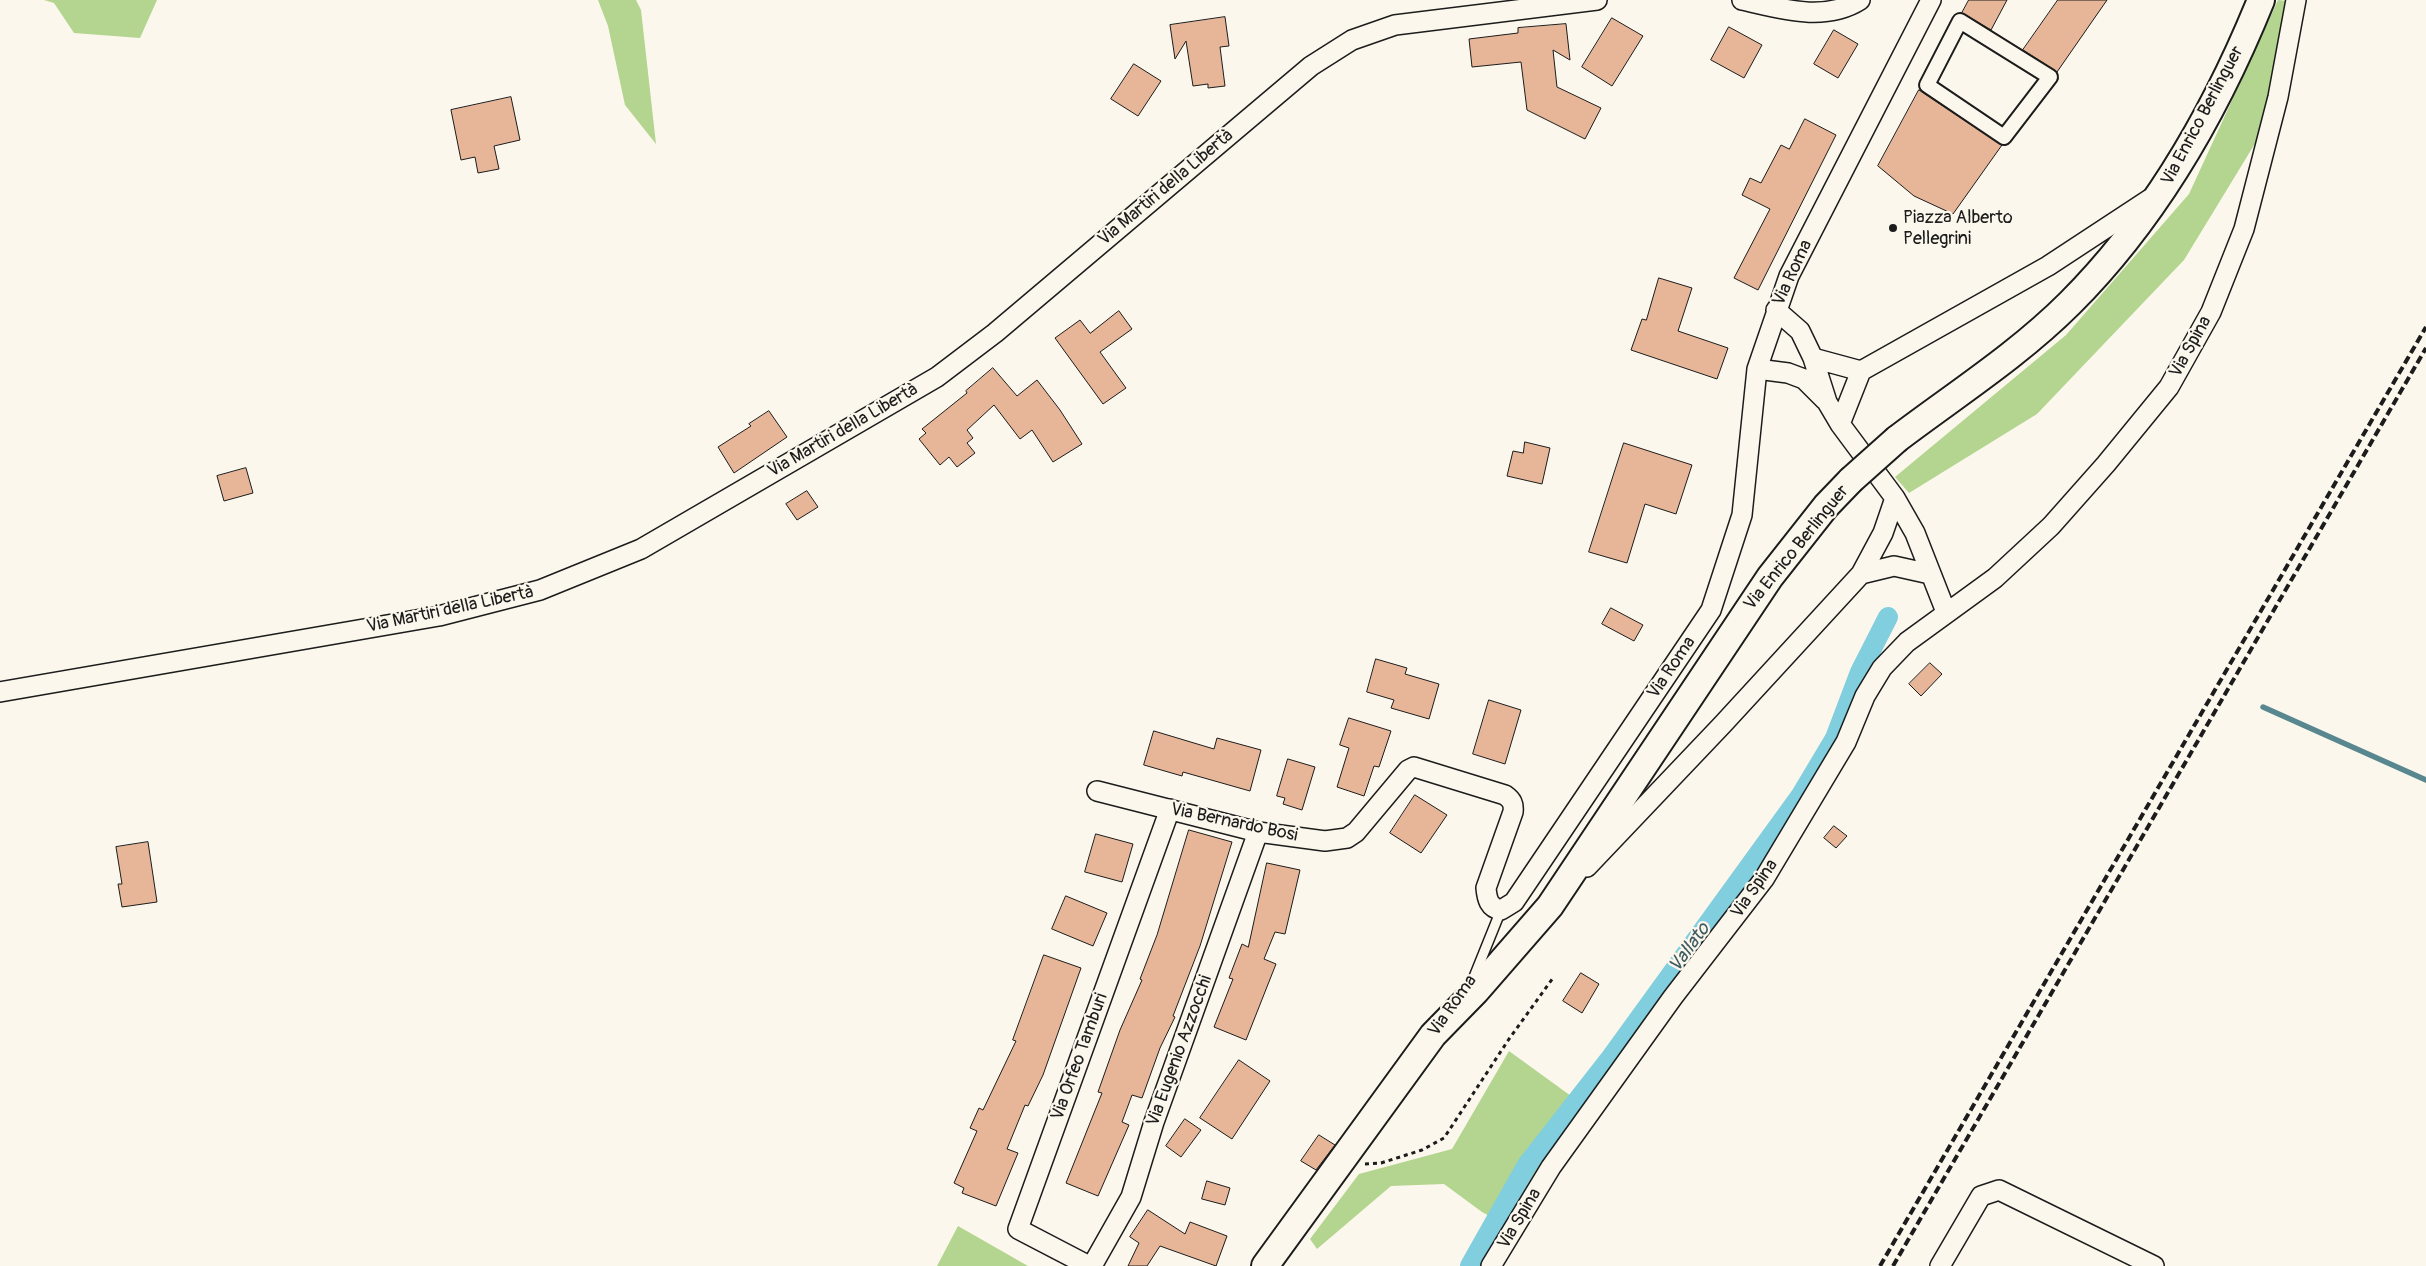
<!DOCTYPE html>
<html>
<head>
<meta charset="utf-8">
<style>
	body { margin:0 }
	canvas { display:block; background:#fbf7ec }
</style>
</head>
<body>
<canvas width="2426" height="1266"></canvas>
<script>
const ctx = document.querySelector('canvas').getContext('2d');
ctx.lineJoin = 'round';
function paint(path, color) {
  ctx.fillStyle = color;
  ctx.fill(path, 'evenodd');
}
function strokePath(path, color, width, dash) {
  ctx.strokeStyle = color;
  ctx.lineWidth = width;
  ctx.lineCap = dash ? 'butt' : 'round';
  ctx.setLineDash(dash || []);
  ctx.stroke(path);
}
function label(font, color, halo, rows, align = 'center') {
  ctx.font = font + ' Pangolin,sans-serif';
  ctx.lineWidth = 4.5;
  ctx.setLineDash([]);
  ctx.textBaseline = 'middle';
  ctx.strokeStyle = halo;
  ctx.fillStyle = color;
  for (const [text, x, y, turn = 0] of rows) {
    ctx.save();
    ctx.translate(x, y);
    ctx.rotate((+turn || 0) * Math.PI / 180);
    ctx.textAlign = isNaN(turn) ? turn : align;
    if (halo) ctx.strokeText(text, 0, 0);
    ctx.fillText(text, 0, 0);
    ctx.restore();
  }
}
const green = new Path2D(`
	M 44,0 L 157,0 L 140,38 L 74,33 L 54,3 Z
	M 598,0 L 636,0 L 641,10 L 656,144 L 625,105 L 608,26 Z
	M 2278,0 L 2287,1 L 2259,137 L 2184,260 L 2037,414 L 1909,493 L 1895,477 L 2066,335 L 2189,194 Z
	M 1509,1051 L 1571,1096 L 1590,1103 L 1508,1226 L 1482,1212 L 1444,1184 L 1391,1186 L 1317,1249 L 1310,1239 L 1359,1174 L 1452,1149 Z
	M 958,1226 L 1028,1266 L 937,1266 Z`);
const stream = new Path2D(`
	M 2263,707 L 2426,780`);
const canal = new Path2D(`
	M 1470,1266 L 1527,1165 L 1609,1060 L 1801,795 L 1835,738 L 1860,672 L 1888,617`);
const building = new Path2D(`
	M 1969,0 L 2007,0 L 1991,30 L 1962,13 Z
	M 2058,0 L 2107,0 L 2057,72 L 2023,50 Z
	M 1225,17 L 1229,46 L 1220,47 L 1225,86 L 1208,88 L 1208,84 L 1193,86 L 1186,41 L 1175,59 L 1170,25 Z
	M 1612,18 L 1643,36 L 1612,86 L 1582,67 Z
	M 1566,24 L 1570,60 L 1553,50 L 1557,87 L 1601,108 L 1585,139 L 1527,110 L 1521,62 L 1472,67 L 1469,39 L 1518,33 L 1518,28 Z
	M 1729,27 L 1762,45 L 1744,78 L 1711,60 Z
	M 1834,30 L 1858,44 L 1838,78 L 1814,64 Z
	M 1134,64 L 1161,81 L 1138,116 L 1111,99 Z
	M 1919,90 L 2002,145 L 1953,214 L 1914,196 L 1878,166 Z
	M 511,97 L 520,140 L 494,146 L 499,169 L 478,173 L 475,157 L 461,160 L 451,110 Z
	M 1805,119 L 1836,135 L 1758,290 L 1734,278 L 1770,209 L 1742,195 L 1750,178 L 1761,183 L 1781,145 L 1789,149 Z
	M 1659,278 L 1692,288 L 1678,331 L 1728,348 L 1717,379 L 1631,350 L 1642,319 L 1646,320 Z
	M 1119,311 L 1132,329 L 1100,352 L 1126,388 L 1103,404 L 1055,338 L 1080,320 L 1090,333 Z
	M 993,368 L 1017,396 L 1037,380 L 1060,410 L 1082,444 L 1053,462 L 1032,430 L 1020,439 L 994,405 L 967,430 L 973,438 L 967,443 L 975,453 L 957,467 L 949,457 L 940,465 L 919,439 L 926,433 L 922,429 L 967,393 L 966,391 Z
	M 769,411 L 787,437 L 734,473 L 718,447 L 751,426 L 749,424 Z
	M 1525,442 L 1550,448 L 1542,484 L 1507,476 L 1513,451 L 1523,453 Z
	M 1624,443 L 1692,465 L 1676,514 L 1645,504 L 1627,563 L 1589,552 Z
	M 246,468 L 253,493 L 224,501 L 217,476 Z
	M 807,491 L 818,507 L 797,520 L 786,504 Z
	M 1611,608 L 1643,625 L 1634,641 L 1602,624 Z
	M 1376,659 L 1407,668 L 1405,674 L 1439,684 L 1429,719 L 1391,708 L 1394,700 L 1367,692 Z
	M 1930,663 L 1942,674 L 1921,696 L 1909,684 Z
	M 1489,700 L 1521,710 L 1505,764 L 1473,754 Z
	M 1349,718 L 1391,731 L 1379,767 L 1374,766 L 1364,796 L 1337,787 L 1349,748 L 1340,745 Z
	M 1154,731 L 1214,749 L 1217,738 L 1261,750 L 1250,791 L 1183,772 L 1182,776 L 1144,765 Z
	M 1288,759 L 1315,767 L 1302,810 L 1283,804 L 1285,798 L 1277,796 Z
	M 1415,795 L 1447,815 L 1421,853 L 1390,833 Z
	M 1834,826 L 1847,836 L 1836,848 L 1824,838 Z
	M 1189,830 L 1232,842 L 1200,946 L 1173,1016 L 1175,1017 L 1160,1048 L 1142,1098 L 1132,1095 L 1122,1122 L 1129,1125 L 1098,1196 L 1066,1183 L 1102,1093 L 1098,1092 L 1120,1030 L 1142,980 L 1140,979 L 1157,935 Z
	M 1096,834 L 1133,844 L 1122,882 L 1085,872 Z
	M 148,842 L 157,902 L 122,907 L 118,884 L 122,884 L 116,847 Z
	M 1267,863 L 1300,870 L 1285,934 L 1275,932 L 1264,959 L 1276,964 L 1246,1040 L 1214,1027 L 1233,979 L 1229,978 L 1242,944 L 1248,947 Z
	M 1066,896 L 1107,913 L 1093,946 L 1052,929 Z
	M 1044,955 L 1081,968 L 1043,1075 L 1028,1106 L 1025,1105 L 1007,1149 L 1018,1153 L 996,1206 L 962,1193 L 964,1188 L 954,1183 L 977,1131 L 970,1128 L 979,1108 L 983,1110 L 1016,1041 L 1013,1040 Z
	M 1581,973 L 1599,984 L 1582,1013 L 1563,1001 Z
	M 1239,1060 L 1270,1081 L 1232,1139 L 1200,1118 Z
	M 1185,1119 L 1201,1130 L 1181,1157 L 1166,1146 Z
	M 1319,1135 L 1335,1145 L 1316,1170 L 1301,1161 Z
	M 1207,1181 L 1230,1188 L 1225,1205 L 1202,1199 Z
	M 1148,1210 L 1185,1234 L 1190,1222 L 1227,1236 L 1216,1266 L 1160,1246 L 1147,1266 L 1128,1266 L 1139,1243 L 1130,1237 Z`);
const path = new Path2D(`
	M 1365,1164 L 1381,1163 L 1422,1150 L 1444,1138 L 1509,1039 L 1553,978`);
const service = new Path2D(`
	M 1474,977 L 1501,910`);
const pedestrian = new Path2D(`
	M 1960,21 L 2050,77 L 2004,137 L 1927,85 Z`);
const minor = new Path2D(`
	M 1742,0 C 1779,8 1824,23 1860,0
	M 1776,310 L 1800,331 L 1813,358 L 1827,402 L 1840,424 L 1895,498 L 1915,533 L 1946,612
	M 1813,358 L 1861,371
	M 1757,369 L 1788,373 L 1804,379 L 1825,400
	M 1840,424 L 1861,371 L 2048,266 L 2150,199
	M 1861,574 L 1894,566 L 1930,574
	M 0,692 L 439,616 L 540,590 L 641,549 L 937,377 L 995,333 L 1311,66 L 1352,40 L 1395,25 L 1597,0
	M 1097,791 L 1258,832 L 1325,841 L 1347,838 L 1356,832 L 1408,770 L 1414,767 L 1505,795 C 1512,800 1514,804 1513,812 L 1486,888 C 1487,899 1489,908 1501,910 L 1514,902 L 1711,610 L 1742,515 L 1757,369 L 1789,276 L 1931,0
	M 1587,867 L 1723,724 L 1861,574 L 1883,533 L 1895,498
	M 1089,1266 L 1018,1229 L 1170,809
	M 1092,1266 L 1131,1197 L 1154,1122 L 1258,832
	M 1491,1266 L 1551,1167 L 1673,997 L 1764,879 L 1846,742 L 1865,696 L 1882,668 L 1907,642 L 1995,578 L 2051,526 L 2106,464 L 2169,387 L 2211,312 L 2244,229 L 2278,97 L 2296,0
	M 1940,1266 L 1981,1196 L 1999,1190 L 2154,1266`);
const secondary = new Path2D(`
	M 1897,439 C 1955,395 2018,355 2070,303 C 2155,218 2216,111 2261,0
	M 1265,1266 L 1433,1035 L 1476,991 L 1550,906 L 1770,577 L 1826,506 L 1851,480`);
const rail = new Path2D(`
	M 1880,1266 L 2426,327
	M 1893,1266 L 2426,348`);
const secondaryBridge = new Path2D(`
	M 1851,480 L 1897,439`);
const markers = [
	[1893,228,5,"#1c1c1c"]
];
const streetNames = [
	["Via Enrico Berlinguer",2203,116,-62],
	["Via Martiri della Libertà",1166,188,-40],
	["Via Roma",1793,273,-65],
	["Via Spina",2191,347,-61],
	["Via Martiri della Libertà",843,431,-30],
	["Via Enrico Berlinguer",1797,548,-51],
	["Via Martiri della Libertà",450,610,-12],
	["Via Roma",1672,668,-56],
	["Via Bernardo Bosi",1234,823,12],
	["Via Spina",1755,889,-55],
	["Via Roma",1453,1006,-55],
	["Via Eugenio Azzocchi",1180,1051,-70],
	["Via Orfeo Tamburi",1080,1057,-70],
	["Via Spina",1520,1219,-59]
];
const poiNames = [
	["Piazza Alberto",1903,218],
	["Pellegrini",1903,239]
];
const waterNames = [
	["Vallato",1690,948,-54]
];
paint(green, '#b4d58f');
strokePath(stream, '#588790', 5.5);
strokePath(canal, '#80cede', 20);
paint(building, '#e7b698');
strokePath(building, '#1c1c1c', 1);
strokePath(service, '#1c1c1c', 12);
strokePath(pedestrian, '#1c1c1c', 18);
strokePath(minor, '#1c1c1c', 22);
strokePath(secondary, '#1c1c1c', 30);
strokePath(path, '#1c1c1c', 3, [4, 4]);
strokePath(service, '#fbf7ec', 9);
strokePath(pedestrian, '#fbf7ec', 14);
strokePath(minor, '#fbf7ec', 19);
strokePath(secondary, '#fbf7ec', 26);
strokePath(rail, '#1c1c1c', 4, [8, 4]);
strokePath(secondaryBridge, '#1c1c1c', 30, []);
strokePath(secondaryBridge, '#fbf7ec', 26);
for (const [x, y, r, color] of markers) {
  const dot = new Path2D();
  dot.arc(x, y, r, 0, 2 * Math.PI);
  ctx.fillStyle = color;
  ctx.fill(dot);
  strokePath(dot, '#fbf7ec', 2);
}
label('18px', '#1c1c1c', '#fbf7ec', streetNames);
label('18px', '#1c1c1c', '#fbf7ec', poiNames, 'left');
label('italic 19px', '#3f5a60', '#fbf7ec', waterNames);
</script>
</body>
</html>
